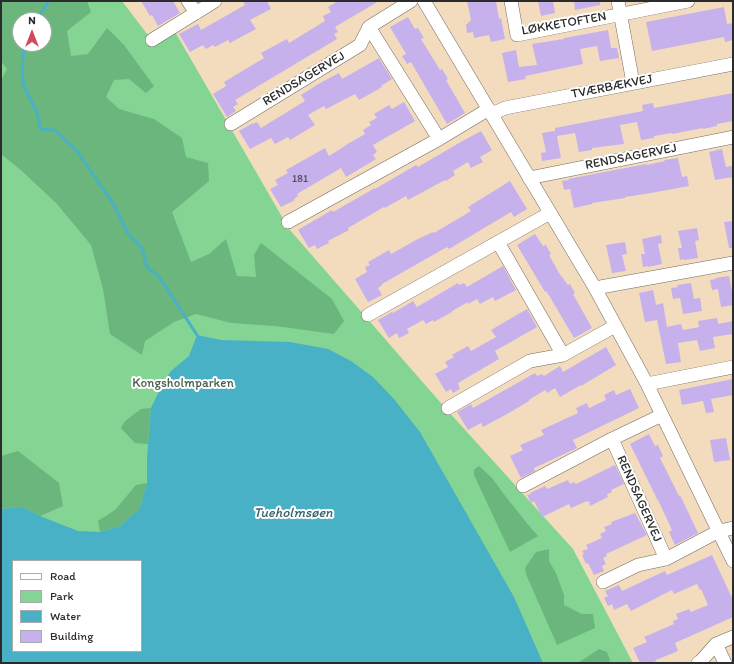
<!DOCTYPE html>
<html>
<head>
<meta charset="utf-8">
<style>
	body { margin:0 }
	#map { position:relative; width:734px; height:664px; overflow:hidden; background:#f3dcbd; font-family:Itim,sans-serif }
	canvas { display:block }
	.frame { position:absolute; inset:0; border:2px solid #2b2b2b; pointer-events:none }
	.legend { position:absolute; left:12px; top:560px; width:130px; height:92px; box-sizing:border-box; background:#fff; border:1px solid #aaa; margin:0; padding:5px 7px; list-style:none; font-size:12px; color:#2b2b2b }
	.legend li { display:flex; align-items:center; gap:8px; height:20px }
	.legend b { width:20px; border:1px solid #aaa }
	.north { position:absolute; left:12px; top:12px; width:40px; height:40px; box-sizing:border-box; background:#fff; border:1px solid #aaa; border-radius:50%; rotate:0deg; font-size:11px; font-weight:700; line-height:16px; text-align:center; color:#2b2b2b }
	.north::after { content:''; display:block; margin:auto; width:14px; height:18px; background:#d1495b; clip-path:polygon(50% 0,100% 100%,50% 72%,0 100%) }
</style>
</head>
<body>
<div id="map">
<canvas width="734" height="664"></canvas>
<div class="frame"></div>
<ul class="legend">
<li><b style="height:5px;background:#fff"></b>Road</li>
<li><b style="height:11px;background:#84d493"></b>Park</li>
<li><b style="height:11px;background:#48b1c6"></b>Water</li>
<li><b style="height:11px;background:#c6b1ed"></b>Building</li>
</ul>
<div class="north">N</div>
</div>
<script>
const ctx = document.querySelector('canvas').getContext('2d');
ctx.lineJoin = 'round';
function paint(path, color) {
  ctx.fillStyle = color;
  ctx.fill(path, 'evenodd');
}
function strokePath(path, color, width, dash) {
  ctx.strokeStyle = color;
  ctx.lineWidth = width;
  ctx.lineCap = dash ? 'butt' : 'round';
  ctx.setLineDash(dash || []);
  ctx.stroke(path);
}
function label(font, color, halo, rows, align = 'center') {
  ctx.font = font + ' Itim,sans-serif';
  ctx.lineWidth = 4;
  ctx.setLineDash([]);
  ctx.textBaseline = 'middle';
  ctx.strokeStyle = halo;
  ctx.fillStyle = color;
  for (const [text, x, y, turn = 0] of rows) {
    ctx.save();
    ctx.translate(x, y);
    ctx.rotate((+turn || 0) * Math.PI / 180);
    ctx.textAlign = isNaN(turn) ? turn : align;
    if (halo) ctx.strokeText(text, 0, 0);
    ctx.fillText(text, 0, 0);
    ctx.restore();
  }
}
const green = new Path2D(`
	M 1,1 L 122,1 L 147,34 L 174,30 L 289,229 L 447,410 L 573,549 L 633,663 L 1,663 ZM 20,20 L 44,20 L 44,44 L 20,44 ZM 13,561 L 141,561 L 141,651 L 13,651 Z`);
const forest = new Path2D(`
	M 1,1 L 87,1 L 91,12 L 67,31 L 71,56 L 88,54 L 107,28 L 124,45 L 154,86 L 146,93 L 129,79 L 114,80 L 106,97 L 119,109 L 154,119 L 182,138 L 186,157 L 208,163 L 209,181 L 172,212 L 191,262 L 209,254 L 226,239 L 237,276 L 256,277 L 254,255 L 261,243 L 332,299 L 344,321 L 334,334 L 275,326 L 231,323 L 196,314 L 174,322 L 145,341 L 142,355 L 110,334 L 103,289 L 91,245 L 57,204 L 22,171 L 1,154 L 1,80 L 7,69 L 1,61 ZM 20,20 L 44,20 L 44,44 L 20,44 Z
	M 151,408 L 148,444 L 135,443 L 121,428 L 125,421 L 141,409 Z
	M 18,451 L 59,483 L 63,506 L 40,516 L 23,507 L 1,509 L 1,456 Z
	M 479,466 L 492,478 L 506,497 L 526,522 L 538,536 L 510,552 L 474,475 L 474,470 Z
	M 147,483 L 140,508 L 120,526 L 100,532 L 98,521 L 115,510 L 136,485 Z
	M 549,549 L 549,561 L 556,573 L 564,595 L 564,605 L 582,614 L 593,614 L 595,628 L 557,645 L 526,574 L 525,568 L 536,552 Z
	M 599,649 L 607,652 L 610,660 L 609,663 L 578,663 Z`);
const water = new Path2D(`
	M 197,335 L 221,340 L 290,342 L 328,349 L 351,361 L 373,377 L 394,399 L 420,432 L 514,597 L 543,663 L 1,663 L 1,509 L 23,507 L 40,516 L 78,531 L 100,532 L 120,526 L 140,508 L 147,483 L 147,458 L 151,408 L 162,385 L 171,371 L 189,356 ZM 13,561 L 141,561 L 141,651 L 13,651 Z`);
const stream = new Path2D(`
	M 36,20 L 49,1
	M 24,44 L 22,70 L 24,86 L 37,113 L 41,129 L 47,130 L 55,130 L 77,151 L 114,205 L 127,232 L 142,248 L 147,267 L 160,278 L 197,335`);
const building = new Path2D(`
	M 141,1 L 173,1 L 180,13 L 158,26 L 152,15 L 150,16 Z
	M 243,1 L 267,1 L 271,9 L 250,20 L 256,29 L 230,43 L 228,40 L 215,47 L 213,45 L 206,49 L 203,45 L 190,52 L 179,34 L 198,24 L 201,30 L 245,5 Z
	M 338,1 L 379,1 L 335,27 L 338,32 L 334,34 L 337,39 L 235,100 L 238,104 L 233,107 L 236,111 L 227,117 L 213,94 L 226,86 L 224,82 L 264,58 L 261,53 L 287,39 L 289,43 L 325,21 L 323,16 L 331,12 L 328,7 Z
	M 467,1 L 496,1 L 499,19 L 501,18 L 505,39 L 491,42 L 489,35 L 474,38 L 473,32 L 467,33 L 466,25 L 471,20 Z
	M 538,1 L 553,1 L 555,13 L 541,16 Z
	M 574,1 L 600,1 L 600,5 L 575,10 Z
	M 724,7 L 727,24 L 733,23 L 733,40 L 725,42 L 724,37 L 652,51 L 646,22 Z
	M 408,17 L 415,29 L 418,28 L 424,38 L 421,39 L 440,70 L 442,69 L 448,79 L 446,80 L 465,113 L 447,124 L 411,62 L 407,64 L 402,56 L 406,54 L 390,27 Z
	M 608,30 L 611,48 L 617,48 L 619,58 L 600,61 L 597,46 L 580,49 L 583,64 L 525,76 L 526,79 L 508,82 L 502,53 L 516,50 L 519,67 L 537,65 L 532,44 L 564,39 L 564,38 Z
	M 379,58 L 392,79 L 381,86 L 382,87 L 377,90 L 359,100 L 355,94 L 326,109 L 324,106 L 308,115 L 315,125 L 290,140 L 288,137 L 275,144 L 271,138 L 250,149 L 239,131 L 253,123 L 253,124 L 257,122 L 261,128 L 305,101 L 301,95 L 320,83 L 339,73 L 342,79 Z
	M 733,93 L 733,121 L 717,124 L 717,126 L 703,129 L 703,128 L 672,134 L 672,133 L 654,136 L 654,138 L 641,140 L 637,122 L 620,125 L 624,144 L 592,148 L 592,150 L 579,152 L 575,133 L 557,136 L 561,158 L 542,161 L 541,153 L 546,152 L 542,133 L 555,131 L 555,128 L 643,111 L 642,105 L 653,103 L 654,108 Z
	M 404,102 L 415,121 L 373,145 L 377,152 L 373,155 L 376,159 L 346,177 L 341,168 L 297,194 L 298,196 L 294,199 L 295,200 L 281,207 L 270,189 L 278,185 L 275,180 L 288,173 L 286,170 L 325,148 L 329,156 L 345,146 L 344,146 L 365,134 L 363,130 L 371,125 L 369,122 L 377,118 L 374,114 L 389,105 L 392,109 Z
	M 481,131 L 492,150 L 480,157 L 483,162 L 471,168 L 468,162 L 453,171 L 455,175 L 446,181 L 445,180 L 408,200 L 406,196 L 385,208 L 384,207 L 348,228 L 349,230 L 328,241 L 329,243 L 317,249 L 315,245 L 309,248 L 298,230 L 332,210 L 333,212 L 375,188 L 375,189 L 416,165 L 418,167 L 459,143 Z
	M 722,149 L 726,167 L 732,166 L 733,177 L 715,180 L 709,152 Z
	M 678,158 L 682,177 L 687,176 L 689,186 L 651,193 L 625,197 L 625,198 L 592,203 L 592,204 L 574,208 L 570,189 L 564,190 L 562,181 L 569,180 L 568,179 L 646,164 L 647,165 L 665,161 L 664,160 Z
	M 510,181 L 527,209 L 514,217 L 511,212 L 449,249 L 447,247 L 382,284 L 382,285 L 378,288 L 382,295 L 368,302 L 355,279 L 367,272 L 365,267 L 370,265 L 368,262 L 389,250 L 391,254 L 418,239 L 433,232 L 434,233 L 471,211 L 468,207 Z
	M 733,221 L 733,248 L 729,248 L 724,222 Z
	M 697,228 L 699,240 L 695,241 L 698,258 L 684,260 L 684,259 L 680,260 L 678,248 L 682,248 L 678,231 Z
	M 535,234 L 543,246 L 546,245 L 551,254 L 549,255 L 559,273 L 568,285 L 570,284 L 575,293 L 573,294 L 592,328 L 574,338 L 550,297 L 546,291 L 545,292 L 517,245 Z
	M 661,235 L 662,243 L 658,244 L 662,264 L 648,267 L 648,266 L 643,267 L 641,254 L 645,254 L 642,239 Z
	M 625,242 L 627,254 L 622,255 L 626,271 L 612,273 L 606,245 Z
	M 503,266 L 516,290 L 495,301 L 493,297 L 480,304 L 477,299 L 468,304 L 468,302 L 452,311 L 452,312 L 434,322 L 433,320 L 426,324 L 423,320 L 407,329 L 409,333 L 399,338 L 397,333 L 389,338 L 378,320 L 392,312 L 393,313 L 413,301 L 417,307 L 458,283 L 459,285 L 464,283 L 467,287 Z
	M 729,276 L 732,292 L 733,292 L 733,305 L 721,307 L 718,289 L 712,290 L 710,280 L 716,279 L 715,278 Z
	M 691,283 L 694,299 L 700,298 L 702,311 L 683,314 L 680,298 L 673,299 L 671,288 L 678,287 L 677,285 Z
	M 653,290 L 656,305 L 663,303 L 667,327 L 681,324 L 683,330 L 699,327 L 698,321 L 717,318 L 718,324 L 733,321 L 733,334 L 713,337 L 715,348 L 700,351 L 697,340 L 678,343 L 681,362 L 666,364 L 657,320 L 645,322 L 639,293 Z
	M 527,309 L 537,327 L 495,351 L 499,359 L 458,383 L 460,389 L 453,393 L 451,389 L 446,392 L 435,374 L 448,367 L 445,362 L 454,357 L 452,355 L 468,346 L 471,351 L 496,337 L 491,330 Z
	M 606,347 L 616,365 L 581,386 L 581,385 L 560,397 L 555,388 L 547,393 L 545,390 L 529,400 L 529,401 L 509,413 L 483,427 L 481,423 L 468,430 L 457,412 L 471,404 L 473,408 L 535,373 L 537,376 L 542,374 L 544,376 L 560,366 L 563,372 Z
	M 733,379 L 733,395 L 711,399 L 714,412 L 706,413 L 703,401 L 682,405 L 679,390 Z
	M 630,389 L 639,408 L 573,440 L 577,448 L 534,468 L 535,471 L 521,478 L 510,456 L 523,450 L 520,445 L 544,435 L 541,430 L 578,413 L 576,408 L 587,403 L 589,408 L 606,400 L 604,395 L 614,390 L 616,395 Z
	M 649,434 L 655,446 L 658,445 L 663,456 L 660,458 L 679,496 L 680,495 L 698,533 L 675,545 L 669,532 L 672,530 L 658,500 L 658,501 L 630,444 Z
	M 726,438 L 730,460 L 714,462 L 710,440 Z
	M 615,465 L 624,484 L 611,490 L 612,492 L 607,494 L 608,497 L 590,506 L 589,501 L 587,502 L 587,501 L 571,508 L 569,504 L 542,517 L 534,501 L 531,503 L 527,495 L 531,494 L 530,493 L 545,486 L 547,489 L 568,480 L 570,484 L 574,482 L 576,484 Z
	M 635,513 L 647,535 L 606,554 L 607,556 L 603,558 L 606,564 L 602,566 L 604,571 L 594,575 L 588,563 L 586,564 L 582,555 L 584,554 L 582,551 L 588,549 L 586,545 L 602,538 L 600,534 L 606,531 L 604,527 L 612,524 L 611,522 Z
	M 712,555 L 733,600 L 733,617 L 675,643 L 678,651 L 656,660 L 656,661 L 651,663 L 640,663 L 633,648 L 647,642 L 644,637 L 674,624 L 673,621 L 678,619 L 676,614 L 689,609 L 691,612 L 708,605 L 701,589 L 700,590 L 697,584 L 674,594 L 672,590 L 631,611 L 627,604 L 614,610 L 612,604 L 608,606 L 604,598 L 608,596 L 605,591 L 619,585 L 622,591 L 665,571 L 667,575 Z`);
const minor = new Path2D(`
	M 188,1 L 196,13
	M 424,1 L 595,288 L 647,384 L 733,561
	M 511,1 L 517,35 L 688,1
	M 618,1 L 633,83
	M 369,27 L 439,139
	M 152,40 L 215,1
	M 492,114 L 505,108 L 733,64
	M 231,124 L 360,45 L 369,27 L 411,1
	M 529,178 L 733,137
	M 288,222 L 439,139 L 489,109
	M 498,242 L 563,355
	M 595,288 L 733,263
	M 368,315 L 550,213
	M 647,384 L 733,367
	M 448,408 L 530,361 L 563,355 L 615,326
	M 612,439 L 666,559
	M 523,486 L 612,439 L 662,415
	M 603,582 L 638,565 L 666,559 L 719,531 L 733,528
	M 716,644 L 725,663
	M 698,663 L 701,661 L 716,644 L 733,637`);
const numberNames = [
	["181",300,179]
];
const streetNames = [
	["LØKKETOFTEN",564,24,-10],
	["RENDSAGERVEJ",304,79,-31],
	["TVÆRBÆKVEJ",612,87,-11],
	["RENDSAGERVEJ",631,157,-11],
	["RENDSAGERVEJ",639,499,66]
];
const parkNames = [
	["Kongsholmparken",183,384]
];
const waterNames = [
	["Tueholmsøen",293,513]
];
paint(green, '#84d493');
paint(forest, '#6bb67d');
paint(water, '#48b1c6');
strokePath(stream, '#48b1c6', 3);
paint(building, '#c6b1ed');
strokePath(minor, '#71695e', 14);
strokePath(minor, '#fff', 13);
label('11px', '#524c5c', null, numberNames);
label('13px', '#2b2b2b', '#fff', streetNames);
label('13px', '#465e4a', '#fff', parkNames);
label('italic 14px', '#376169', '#fff', waterNames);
</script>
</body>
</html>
